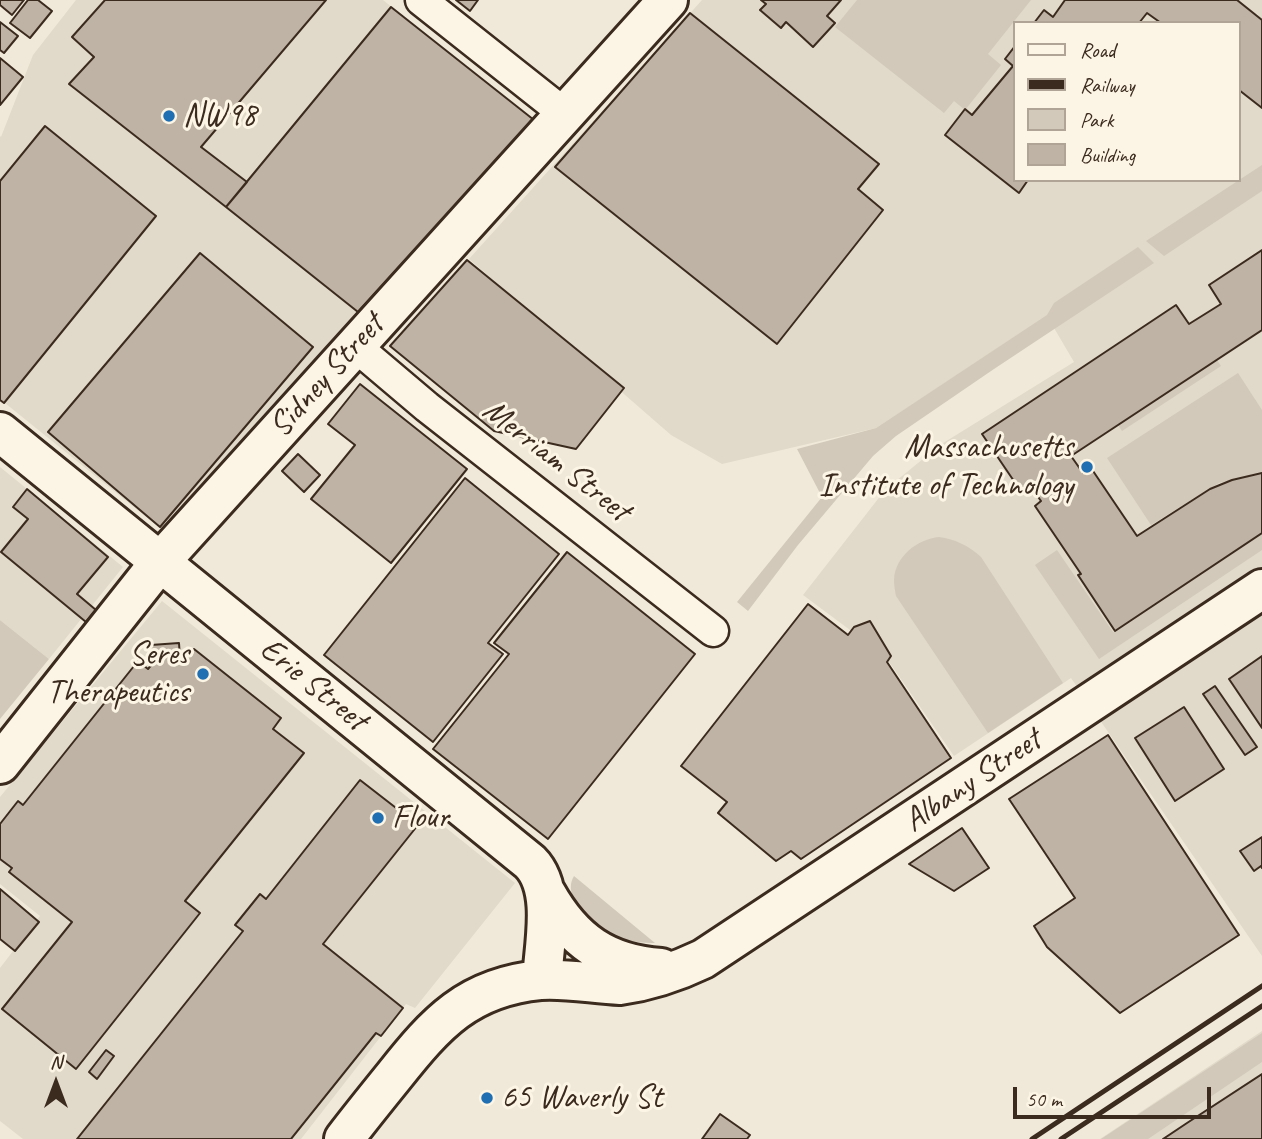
<!DOCTYPE html>
<html>
<head>
<meta charset="utf-8">
<style>
	body { margin:0 }
	#map { position:relative; width:1262px; height:1139px; overflow:hidden; background:#f0e9d9; font-family:Caveat,sans-serif }
	canvas { display:block }
	.legend { position:absolute; left:1013px; top:21px; width:228px; height:161px; box-sizing:border-box; background:#fcf5e5; border:2px solid #afa495; margin:0; padding:9px 12px; list-style:none; font-size:21px; color:#3b2a1e }
	.legend li { display:flex; align-items:center; gap:14px; height:35px }
	.legend b { width:35px; border:2px solid #afa495 }
	.north { position:absolute; left:21px; top:1048px; width:70px; height:70px; -webkit-text-stroke:5px #fcf5e5; paint-order:stroke; rotate:0deg; font-size:19px; font-weight:700; line-height:28px; text-align:center; color:#3b2a1e }
	.north::after { content:''; display:block; margin:auto; width:24px; height:32px; background:#3b2a1e; clip-path:polygon(50% 0,100% 100%,50% 72%,0 100%) }
	.scale { position:absolute; left:1013px; top:1087px; width:198px; height:32px; box-sizing:border-box; border:4px solid #3b2a1e; border-top:0; padding-left:9px; font-size:21px; line-height:24px; white-space:nowrap; color:#3b2a1e; -webkit-text-stroke:5px #fcf5e5; paint-order:stroke }
</style>
</head>
<body>
<div id="map">
<canvas width="1262" height="1139"></canvas>
<ul class="legend">
<li><b style="height:9px;background:#fcf5e5"></b>Road</li>
<li><b style="height:9px;background:#3b2a1e"></b>Railway</li>
<li><b style="height:19px;background:#d2c9ba"></b>Park</li>
<li><b style="height:19px;background:#beb3a4"></b>Building</li>
</ul>
<div class="north">N</div>
<div class="scale">50 m</div>
</div>
<script>
const ctx = document.querySelector('canvas').getContext('2d');
ctx.lineJoin = 'round';
function paint(path, color) {
  ctx.fillStyle = color;
  ctx.fill(path, 'evenodd');
}
function strokePath(path, color, width, dash) {
  ctx.strokeStyle = color;
  ctx.lineWidth = width;
  ctx.lineCap = dash ? 'butt' : 'round';
  ctx.setLineDash(dash || []);
  ctx.stroke(path);
}
function label(font, color, halo, rows, align = 'center') {
  ctx.font = font + ' Caveat,sans-serif';
  ctx.lineWidth = 6;
  ctx.setLineDash([]);
  ctx.textBaseline = 'middle';
  ctx.strokeStyle = halo;
  ctx.fillStyle = color;
  for (const [text, x, y, turn = 0] of rows) {
    ctx.save();
    ctx.translate(x, y);
    ctx.rotate((+turn || 0) * Math.PI / 180);
    ctx.textAlign = isNaN(turn) ? turn : align;
    if (halo) ctx.strokeText(text, 0, 0);
    ctx.fillText(text, 0, 0);
    ctx.restore();
  }
}
const built = new Path2D(`
	M 76,0 L 383,0 L 535,121 L 161,529 L 0,399 L 0,136 L 1,137 L 33,55 Z
	M 702,0 L 1262,0 L 1262,956 L 1071,678 L 954,756 L 885,656 L 803,595 L 885,490 L 940,445 L 1074,362 L 1047,316 L 876,428 L 722,464 L 671,435 L 469,259 ZM 1015,23 L 1239,23 L 1239,180 L 1015,180 Z
	M 0,467 L 123,567 L 49,659 L 0,620 Z
	M 162,601 L 515,883 L 415,1008 L 406,1004 L 301,1139 L 23,1139 L 0,1121 L 0,968 L 40,916 L 0,884 L 0,797 Z
	M 1262,1031 L 1262,1139 L 1100,1139 Z`);
const green = new Path2D(`
	M 857,0 L 1031,0 L 988,54 L 1001,65 L 965,110 L 954,101 L 944,113 L 835,27 Z
	M 1262,165 L 1262,191 L 1164,256 L 1146,241 Z
	M 1138,247 L 1154,263 L 994,369 L 896,436 L 873,456 L 798,545 L 748,611 L 737,602 L 822,497 L 797,449 L 876,428 L 1047,315 L 1054,303 Z
	M 1217,360 L 1221,366 L 1122,431 L 1118,425 Z
	M 1238,373 L 1262,410 L 1262,473 L 1219,483 L 1151,525 L 1107,458 Z
	M 1262,533 L 1262,550 L 1099,659 L 1035,565 L 1057,550 L 1113,632 Z
	M 939,537 C 955,539 969,546 981,557 L 1063,683 L 988,733 L 896,596 C 895,591 894,585 894,580 C 895,556 918,539 939,537 Z
	M 0,620 L 49,659 L 0,719 Z
	M 574,876 L 655,943 C 623,944 585,929 573,897 C 570,889 570,883 574,876 Z
	M 1262,1033 L 1262,1062 L 1148,1139 L 1101,1139 Z`);
const building = new Path2D(`
	M 0,0 L 24,0 L 12,15 L 0,5 Z
	M 28,0 L 38,0 L 52,11 L 30,38 L 10,23 Z
	M 105,0 L 326,0 L 201,147 L 247,182 L 226,207 L 69,84 L 94,57 L 72,37 Z
	M 456,0 L 478,0 L 470,11 Z
	M 761,0 L 841,0 L 827,16 L 835,23 L 813,47 L 786,22 L 781,28 L 760,10 L 766,4 Z
	M 1065,0 L 1237,0 L 1262,20 L 1262,108 L 1239,90 L 1239,23 L 1161,23 L 1147,13 L 1139,23 L 1034,23 L 1044,10 L 1053,17 Z
	M 391,7 L 534,120 L 358,312 L 226,207 Z
	M 690,13 L 879,164 L 858,189 L 883,210 L 777,344 L 555,167 Z
	M 0,22 L 18,36 L 4,53 L 0,50 Z
	M 1015,46 L 1015,180 L 1028,180 L 1019,193 L 945,135 L 965,109 L 972,115 L 1013,66 L 1005,59 Z
	M 0,58 L 23,77 L 0,105 Z
	M 45,126 L 156,216 L 4,403 L 0,400 L 0,181 Z
	M 1262,250 L 1262,330 L 1071,456 L 1083,473 L 1091,468 L 1137,536 L 1210,489 L 1232,480 L 1262,473 L 1262,533 L 1115,631 L 1078,575 L 1081,574 L 1035,506 L 1041,501 L 1029,484 L 1020,490 L 982,434 L 1176,305 L 1189,324 L 1221,304 L 1209,285 Z
	M 200,253 L 313,347 L 160,527 L 48,432 Z
	M 467,260 L 624,388 L 576,449 L 494,431 L 390,346 Z
	M 360,384 L 467,469 L 391,563 L 311,499 L 355,445 L 328,424 Z
	M 298,454 L 320,475 L 304,492 L 282,471 Z
	M 465,478 L 559,554 L 488,643 L 503,654 L 433,742 L 324,655 Z
	M 27,489 L 108,557 L 77,594 L 96,610 L 86,622 L 1,552 L 28,519 L 13,507 Z
	M 567,552 L 695,654 L 548,839 L 433,749 L 509,654 L 494,643 Z
	M 808,604 L 848,635 L 854,627 L 870,621 L 891,656 L 887,662 L 951,758 L 801,859 L 791,851 L 776,861 L 718,813 L 727,802 L 681,766 Z
	M 179,643 L 180,658 L 185,660 L 194,649 L 281,718 L 273,729 L 304,753 L 185,901 L 200,913 L 76,1069 L 2,1009 L 72,922 L 9,872 L 12,868 L 0,859 L 0,824 L 18,801 L 23,805 L 138,661 L 148,669 L 153,663 L 151,645 Z
	M 1262,656 L 1262,728 L 1229,679 Z
	M 1215,686 L 1257,747 L 1245,755 L 1203,694 Z
	M 1184,707 L 1224,769 L 1175,801 L 1135,738 Z
	M 1108,735 L 1239,935 L 1120,1013 L 1047,947 L 1034,926 L 1075,898 L 1009,799 Z
	M 360,780 L 418,825 L 323,944 L 403,1008 L 381,1036 L 376,1033 L 291,1139 L 77,1139 L 243,931 L 235,925 L 260,894 L 266,899 Z
	M 962,828 L 989,868 L 954,891 L 909,864 Z
	M 1262,837 L 1262,868 L 1261,866 L 1254,871 L 1240,851 Z
	M 0,889 L 39,922 L 15,951 L 0,939 Z
	M 106,1050 L 114,1056 L 97,1079 L 89,1072 Z
	M 1262,1074 L 1262,1139 L 1163,1139 L 1187,1123 Z
	M 720,1114 L 750,1135 L 747,1139 L 702,1139 Z`);
const minor = new Path2D(`
	M 421,0 L 565,114
	M 355,346 L 427,407 L 713,631`);
const secondary = new Path2D(`
	M 0,432 L 530,862 C 557,889 544,945 542,980
	M 546,893 C 573,941 606,964 661,968
	M 344,1139 C 360,1118 377,1097 394,1076 C 436,1023 468,987 540,980 C 567,978 594,984 620,985 C 648,981 678,971 703,959 L 1262,589`);
const primary = new Path2D(`
	M 0,764 L 160,562 L 668,0`);
const rail = new Path2D(`
	M 1032,1139 L 1262,986
	M 1061,1139 L 1262,1006`);
const markers = [
	[169,116,7,"#1f6fb2"],
	[1087,467,7,"#1f6fb2"],
	[203,674,7,"#1f6fb2"],
	[378,818,7,"#1f6fb2"],
	[487,1098,7,"#1f6fb2"]
];
const poiNames = [
	["NW98",183,116],
	["Massachusetts",1073,448,"right"],
	["Institute of Technology",1073,486,"right"],
	["Seres",189,655,"right"],
	["Therapeutics",189,693,"right"],
	["Flour",392,818],
	["65 Waverly St",501,1098]
];
const streetNames = [
	["Sidney Street",327,376,-48],
	["Merriam Street",556,461,38],
	["Erie Street",313,685,39],
	["Albany Street",973,781,-34]
];
paint(built, '#e1d9c9');
paint(green, '#d2c9ba');
paint(building, '#beb3a4');
strokePath(building, '#3b2a1e', 2);
strokePath(minor, '#3b2a1e', 35);
strokePath(secondary, '#3b2a1e', 44);
strokePath(primary, '#3b2a1e', 44);
strokePath(minor, '#fcf5e5', 30);
strokePath(secondary, '#fcf5e5', 38);
strokePath(primary, '#fcf5e5', 38);
strokePath(rail, '#3b2a1e', 5);
for (const [x, y, r, color] of markers) {
  const dot = new Path2D();
  dot.arc(x, y, r, 0, 2 * Math.PI);
  ctx.fillStyle = color;
  ctx.fill(dot);
  strokePath(dot, '#fcf5e5', 2.5);
}
label('33px', '#3b2a1e', '#fcf5e5', poiNames, 'left');
label('33px', '#3b2a1e', '#fcf5e5', streetNames);
</script>
</body>
</html>
